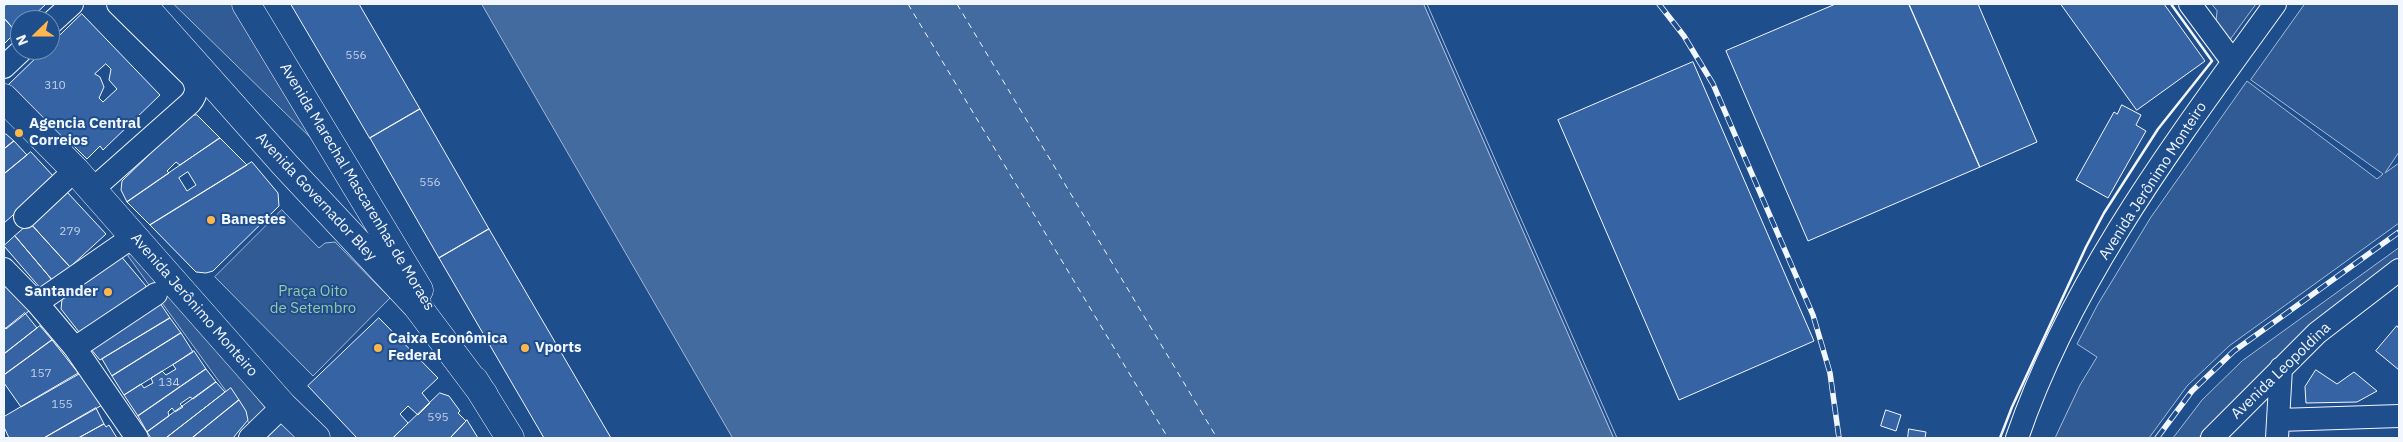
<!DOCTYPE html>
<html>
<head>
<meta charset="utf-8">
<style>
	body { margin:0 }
	#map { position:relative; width:2403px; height:442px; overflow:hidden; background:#1f4e8c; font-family:"IBM Plex Sans",sans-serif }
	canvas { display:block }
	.frame { position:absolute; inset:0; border:5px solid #f2f6ff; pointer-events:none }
	.north { position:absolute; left:10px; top:10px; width:50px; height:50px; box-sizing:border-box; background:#1f4e8c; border:1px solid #7391ba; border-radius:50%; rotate:248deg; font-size:14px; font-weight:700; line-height:20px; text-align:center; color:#f2f6ff }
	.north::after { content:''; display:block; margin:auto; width:18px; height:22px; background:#ffb74d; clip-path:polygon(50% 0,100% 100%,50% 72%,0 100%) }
</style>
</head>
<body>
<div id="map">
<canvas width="2403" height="442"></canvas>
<div class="frame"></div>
<div class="north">N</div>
</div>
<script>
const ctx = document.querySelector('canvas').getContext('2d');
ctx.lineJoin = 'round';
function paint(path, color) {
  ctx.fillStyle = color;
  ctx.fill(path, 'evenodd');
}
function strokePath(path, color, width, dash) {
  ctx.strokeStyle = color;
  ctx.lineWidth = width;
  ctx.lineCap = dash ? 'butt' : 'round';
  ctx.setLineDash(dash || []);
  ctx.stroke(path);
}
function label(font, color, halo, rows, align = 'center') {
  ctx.font = font + ' "IBM Plex Sans",sans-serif';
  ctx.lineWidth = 4;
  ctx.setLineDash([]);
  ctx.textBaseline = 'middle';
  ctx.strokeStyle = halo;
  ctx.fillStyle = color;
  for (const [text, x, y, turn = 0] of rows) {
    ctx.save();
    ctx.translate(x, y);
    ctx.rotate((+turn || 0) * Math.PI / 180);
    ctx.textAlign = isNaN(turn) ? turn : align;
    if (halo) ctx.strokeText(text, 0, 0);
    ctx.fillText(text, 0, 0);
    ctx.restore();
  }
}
const built = new Path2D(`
	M 174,4 L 239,4 L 311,138 Z
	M 2212,4 L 2256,4 L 2229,41 L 2215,33 L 2217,11 Z
	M 2305,4 L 2399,4 L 2399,152 L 2385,173 L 2399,163 L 2399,223 L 2229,346 L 2187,386 L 2149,438 L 2055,438 L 2080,385 L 2097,357 L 2077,344 L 2098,304 L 2151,217 L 2247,81 L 2377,179 L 2383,174 L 2251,80 Z
	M 282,210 L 319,248 L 325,243 L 335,242 L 390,298 L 313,376 L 215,277 Z
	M 2399,248 L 2399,259 L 2307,331 L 2211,423 L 2199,438 L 2173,438 L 2202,400 L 2242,361 Z
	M 136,250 L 271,415 L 255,431 L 128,256 Z`);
const water = new Path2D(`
	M 482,4 L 1424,4 L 1614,438 L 733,438 Z`);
const pier = new Path2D(`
	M 1424,4 L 1427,4 L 1617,438 L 1614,438 Z`);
const ferry = new Path2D(`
	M 908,4 L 1168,438
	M 957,4 L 1217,438`);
const building = new Path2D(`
	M 7,4 L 46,4 L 29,20 L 20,20 L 20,28 L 16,32 L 4,18 L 4,7 Z
	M 291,4 L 359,4 L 420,109 L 370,138 Z
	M 1836,4 L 1909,4 L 1980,167 L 1808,241 L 1726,51 Z
	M 1909,4 L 1978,4 L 2037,142 L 1980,167 Z
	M 2061,4 L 2164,4 L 2205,61 L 2137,110 Z
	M 82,14 L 160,95 L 103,150 L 100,146 L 87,159 L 73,145 L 68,150 L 7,86 L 44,50 L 50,50 L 50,45 ZM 106,64 L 111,69 L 109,80 L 117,89 L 103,102 L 99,98 L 104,87 L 100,77 L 95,74 Z
	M 4,18 L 16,32 L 4,44 Z
	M 1693,62 L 1814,341 L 1679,400 L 1558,120 Z
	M 2122,105 L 2141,115 L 2136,125 L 2146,131 L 2108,198 L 2076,180 L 2114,112 L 2117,114 Z
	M 420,109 L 489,229 L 439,258 L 370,138 Z
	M 197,115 L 220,138 L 180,165 L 176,162 L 167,171 L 169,173 L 127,202 L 121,190 L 122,181 L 189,116 Z
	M 6,134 L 14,141 L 4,149 L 4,136 Z
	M 220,138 L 247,165 L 150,225 L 127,202 ZM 188,172 L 196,185 L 187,191 L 179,178 Z
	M 14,141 L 27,155 L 4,174 L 4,149 Z
	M 31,152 L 55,178 L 4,223 L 4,174 Z
	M 252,162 L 278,193 L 279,206 L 213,271 L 206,273 L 196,272 L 150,225 Z
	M 67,192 L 106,234 L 70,267 L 30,223 Z
	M 30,223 L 70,267 L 53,281 L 15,236 Z
	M 489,229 L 611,438 L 544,438 L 439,258 Z
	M 15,236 L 53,281 L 42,290 L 4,246 Z
	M 120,255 L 146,286 L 146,297 L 79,332 L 61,309 L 62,300 Z
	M 4,280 L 29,311 L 6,329 L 4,326 Z
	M 158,300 L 170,318 L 100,360 L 90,348 Z
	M 25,313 L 37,328 L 4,354 L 4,330 Z
	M 170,318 L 181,333 L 112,376 L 102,359 Z
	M 379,318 L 438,378 L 422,393 L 430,403 L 418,415 L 408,406 L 400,414 L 408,423 L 393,438 L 357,438 L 308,386 Z
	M 40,326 L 52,340 L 4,375 L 4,354 Z
	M 2397,326 L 2399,329 L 2399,370 L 2376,351 Z
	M 181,333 L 193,352 L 124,395 L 112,376 Z
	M 52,340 L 79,374 L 21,407 L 4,383 L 4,375 Z
	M 194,351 L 206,369 L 138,416 L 124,395 L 141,384 L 144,388 L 153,383 L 151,378 L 162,371 L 166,375 L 176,369 L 173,365 Z
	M 206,369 L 216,382 L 193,399 L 190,397 L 180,404 L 183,407 L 175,412 L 172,408 L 168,412 L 169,416 L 147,432 L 138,416 Z
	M 84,370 L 104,404 L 44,438 L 9,438 L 4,427 L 4,417 Z
	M 2316,370 L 2337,384 L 2354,372 L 2377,391 L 2357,402 L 2306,403 L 2305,387 Z
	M 216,382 L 225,392 L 166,438 L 151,438 L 147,432 Z
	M 231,388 L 239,400 L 192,438 L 166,438 Z
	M 440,393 L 449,396 L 460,411 L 458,413 L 466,421 L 450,438 L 393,438 Z
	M 239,400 L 246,411 L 248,420 L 233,438 L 192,438 Z
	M 96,408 L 104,424 L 78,438 L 44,438 Z
	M 1886,410 L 1901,415 L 1896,431 L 1881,426 Z
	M 281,414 L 310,438 L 257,438 Z
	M 467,420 L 478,438 L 450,438 L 466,421 Z
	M 104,424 L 106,427 L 109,425 L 117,438 L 79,438 Z
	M 1909,429 L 1926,432 L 1925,438 L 1908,438 Z`);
const minor = new Path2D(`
	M 2190,4 L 2233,62
	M 50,24 L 72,4
	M 4,67 L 22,50
	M 93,189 L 190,103 C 197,95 198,87 192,77 L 118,4
	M 25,217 L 75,170
	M 4,269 L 37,303 L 75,348 L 137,438
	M 37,303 L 134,236
	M 75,348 L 156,294
	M 2279,420 L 2399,416
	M 250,438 L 283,406
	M 2017,438 C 2072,277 2177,140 2275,4
	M 2212,438 L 2317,333 L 2399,270
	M 2277,438 L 2281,368`);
const major = new Path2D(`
	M 142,4 L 286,166 L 417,306 L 484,395
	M 246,4 L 419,290
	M 4,98 L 75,170 L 283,406 L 316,438
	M 474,380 L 510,438`);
const rail = new Path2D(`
	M 1659,4 L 1684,36 L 1713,84 L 1813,315 L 1830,373 L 1839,438
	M 2157,438 L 2192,391 L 2234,351 L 2399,232`);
const wall = new Path2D(`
	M 2000,438 L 2012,407 L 2086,247 L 2104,213 L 2158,129 L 2212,61 L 2171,4`);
const markers = [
	[19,133,5,"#ffb74d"],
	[211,220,5,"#ffb74d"],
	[108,292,5,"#ffb74d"],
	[378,348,5,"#ffb74d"],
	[525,348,5,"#ffb74d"]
];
const numberNames = [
	["556",356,56],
	["310",55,86],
	["556",430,183],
	["279",70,232],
	["157",41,374],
	["134",169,383],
	["155",62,405],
	["595",438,418]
];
const poiNames = [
	["Agencia Central",29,124],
	["Correios",29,141],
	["Banestes",221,220],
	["Santander",98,292,"right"],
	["Caixa Econômica",388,339],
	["Federal",388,356],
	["Vports",535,348]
];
const streetNames = [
	["Avenida Jerônimo Monteiro",2153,181,-57],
	["Avenida Marechal Mascarenhas de Moraes",357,187,59],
	["Avenida Governador Bley",316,197,47],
	["Avenida Jerônimo Monteiro",194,305,49],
	["Avenida Leopoldina",2281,371,-44]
];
const parkNames = [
	["Praça Oito",313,292],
	["de Setembro",313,309]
];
paint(built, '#305b95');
strokePath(built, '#a8bbd7', 1);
paint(water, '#446ba0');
strokePath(water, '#a8bbd7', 1);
paint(pier, '#1f4e8c');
strokePath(pier, '#a8bbd7', 1);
strokePath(ferry, '#f2f6ff', 1, [6, 5]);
paint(building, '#3563a3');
strokePath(building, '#f2f6ff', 1);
strokePath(minor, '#f2f6ff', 24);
strokePath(major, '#f2f6ff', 29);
strokePath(minor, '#1f4e8c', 22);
strokePath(major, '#1f4e8c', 28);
strokePath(rail, '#f2f6ff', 5.5);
strokePath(rail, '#1f4e8c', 4, [11]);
strokePath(wall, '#f2f6ff', 2.5);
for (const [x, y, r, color] of markers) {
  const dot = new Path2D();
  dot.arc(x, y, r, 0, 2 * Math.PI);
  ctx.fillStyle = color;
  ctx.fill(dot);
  strokePath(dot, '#1f4e8c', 2);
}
label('12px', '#c3d1e8', null, numberNames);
label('bold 15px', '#f2f6ff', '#1f4e8c', poiNames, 'left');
label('15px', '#f2f6ff', '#1f4e8c', streetNames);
label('15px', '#97c8a6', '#1f4e8c', parkNames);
</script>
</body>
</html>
